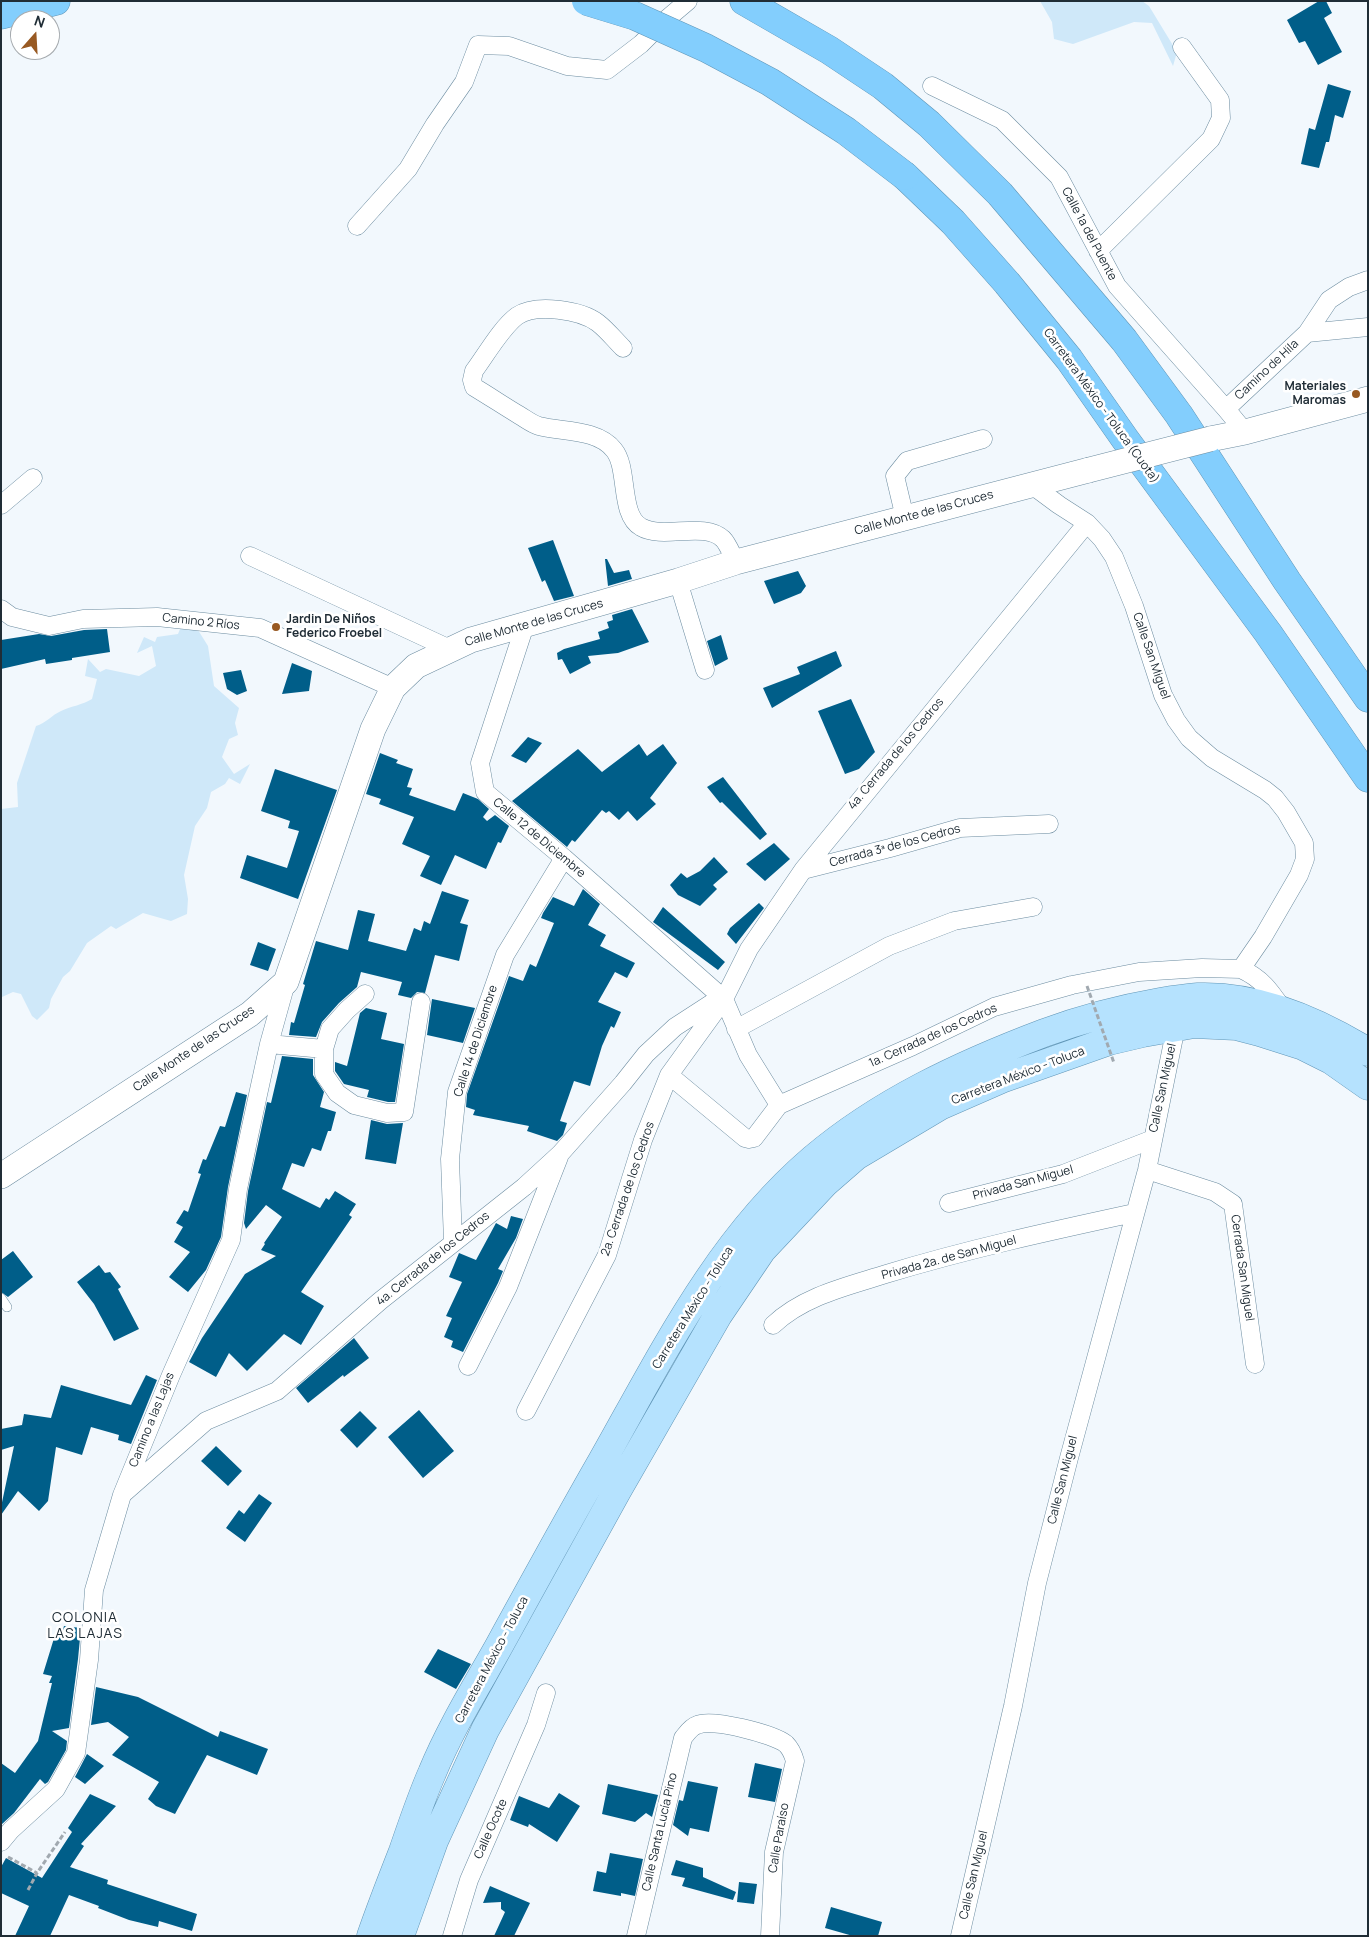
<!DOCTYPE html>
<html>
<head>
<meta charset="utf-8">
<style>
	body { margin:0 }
	#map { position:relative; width:1369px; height:1937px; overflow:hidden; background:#f2f8fd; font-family:Manrope,sans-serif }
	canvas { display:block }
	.frame { position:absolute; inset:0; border:2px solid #202d36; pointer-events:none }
	.north { position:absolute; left:10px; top:10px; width:50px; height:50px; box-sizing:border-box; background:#fff; border:1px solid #a6abaf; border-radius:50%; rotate:19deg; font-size:14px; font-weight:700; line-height:20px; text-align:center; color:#202d36 }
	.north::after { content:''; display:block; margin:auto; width:18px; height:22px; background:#985922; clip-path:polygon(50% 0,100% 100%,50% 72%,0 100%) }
</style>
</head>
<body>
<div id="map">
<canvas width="1369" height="1937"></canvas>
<div class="frame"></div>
<div class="north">N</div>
</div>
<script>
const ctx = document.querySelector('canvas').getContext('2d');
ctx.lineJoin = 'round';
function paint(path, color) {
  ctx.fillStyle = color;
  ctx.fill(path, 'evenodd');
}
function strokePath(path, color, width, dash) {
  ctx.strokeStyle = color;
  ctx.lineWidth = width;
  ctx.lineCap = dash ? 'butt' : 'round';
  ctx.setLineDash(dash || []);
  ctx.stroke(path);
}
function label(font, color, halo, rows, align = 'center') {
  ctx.font = font + ' Manrope,sans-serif';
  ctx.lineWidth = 5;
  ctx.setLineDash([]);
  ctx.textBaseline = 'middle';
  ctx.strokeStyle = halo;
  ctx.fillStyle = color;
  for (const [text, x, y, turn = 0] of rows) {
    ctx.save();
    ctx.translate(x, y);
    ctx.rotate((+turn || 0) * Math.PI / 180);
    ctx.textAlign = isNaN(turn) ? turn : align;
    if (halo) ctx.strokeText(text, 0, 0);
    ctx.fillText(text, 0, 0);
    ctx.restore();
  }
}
const green = new Path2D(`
	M 1040,1 L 1142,1 L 1149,6 L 1177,52 L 1173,66 L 1152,23 L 1134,22 L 1073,44 L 1054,39 L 1052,22 Z
	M 180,629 L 198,630 L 208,646 L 214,686 L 239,708 L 235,723 L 238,735 L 229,739 L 222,757 L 234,774 L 250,764 L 240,784 L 229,778 L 225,784 L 211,792 L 207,808 L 195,826 L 184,875 L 188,899 L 187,914 L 171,921 L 143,913 L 116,929 L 111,926 L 87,943 L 70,971 L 63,977 L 51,999 L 49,1008 L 37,1020 L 32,1016 L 21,994 L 13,992 L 2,997 L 1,995 L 1,809 L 18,807 L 17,783 L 36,726 C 46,723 52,715 61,711 C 72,706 82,705 92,699 L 97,679 L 85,676 L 88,659 L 100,672 L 106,669 L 139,676 L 156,666 L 152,646 L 137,653 L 144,637 L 155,642 L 157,637 L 178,634 Z`);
const building = new Path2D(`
	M 1319,1 L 1326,1 L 1332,13 L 1324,18 L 1342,52 L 1318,65 L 1305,41 L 1299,43 L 1287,20 Z
	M 1328,84 L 1351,91 L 1343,118 L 1335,115 L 1329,142 L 1326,142 L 1319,168 L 1301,164 L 1309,128 L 1315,130 Z
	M 553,540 L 574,596 L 554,601 L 545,580 L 542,582 L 528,548 Z
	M 605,559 L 607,559 L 614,573 L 629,570 L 632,579 L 608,586 Z
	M 798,571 L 806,586 L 801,593 L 774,604 L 764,581 Z
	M 632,609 L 649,642 L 618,653 L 588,656 L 591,663 L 570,674 L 562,659 L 558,660 L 557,653 L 564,649 L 600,639 L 598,632 L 609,628 L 607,622 L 613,620 L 612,615 Z
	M 107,629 L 110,652 L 72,658 L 72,660 L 46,664 L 45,659 L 1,669 L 1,640 L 39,634 L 51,636 L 84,630 Z
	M 721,635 L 728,659 L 715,666 L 707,641 Z
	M 836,651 L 842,666 L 772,708 L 763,688 L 800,674 L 797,667 Z
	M 292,663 L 312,671 L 309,691 L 282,694 Z
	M 241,670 L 247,691 L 237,695 L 227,689 L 223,673 Z
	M 851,699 L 875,752 L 859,769 L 845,774 L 818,711 Z
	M 528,737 L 542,743 L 526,763 L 511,756 Z
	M 639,744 L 647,756 L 663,744 L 677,763 L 650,798 L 656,804 L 637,821 L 628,811 L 619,820 L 609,811 L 606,813 L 602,810 L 575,842 L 572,840 L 567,847 L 512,801 L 578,749 L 602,772 Z
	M 380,753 L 398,760 L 396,763 L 413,769 L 407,787 L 412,788 L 409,795 L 455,811 L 463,793 L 478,799 L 489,809 L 483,817 L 487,821 L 495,815 L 509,826 L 501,843 L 498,842 L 486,869 L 455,855 L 441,885 L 420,876 L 430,856 L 402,844 L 414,817 L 379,804 L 381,799 L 366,794 Z
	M 275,769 L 337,790 L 298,899 L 240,878 L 247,855 L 287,868 L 299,831 L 288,828 L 290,821 L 261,811 Z
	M 723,777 L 767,834 L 760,840 L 722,802 L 720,803 L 707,787 Z
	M 774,843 L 790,859 L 765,881 L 746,864 Z
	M 714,857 L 728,872 L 713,885 L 717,889 L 700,906 L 678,895 L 670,885 L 681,873 L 687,878 L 700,871 Z
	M 583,889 L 600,904 L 588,925 L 606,935 L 600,946 L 635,963 L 627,978 L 615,972 L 598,1002 L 621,1012 L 614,1028 L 611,1026 L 602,1046 L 590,1086 L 574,1081 L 560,1121 L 567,1123 L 563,1135 L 557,1141 L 527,1131 L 529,1126 L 473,1115 L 475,1110 L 466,1107 L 467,1094 L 509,976 L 523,981 L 530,964 L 536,967 L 554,923 L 541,918 L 543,913 L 553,897 L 574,906 Z
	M 442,891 L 469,900 L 460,923 L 468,925 L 459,961 L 435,955 L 425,993 L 417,992 L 411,998 L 398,995 L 402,982 L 361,972 L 357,987 L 339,1003 L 322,1022 L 316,1037 L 289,1035 L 291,1022 L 294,1023 L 305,985 L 303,984 L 316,941 L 348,950 L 358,910 L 375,914 L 368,941 L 406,951 L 414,928 L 421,931 L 424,921 L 430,924 Z
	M 759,903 L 764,908 L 736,944 L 727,934 L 730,928 Z
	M 663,907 L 725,962 L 718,970 L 653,922 Z
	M 258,942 L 276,949 L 268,971 L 250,965 Z
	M 432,999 L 475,1008 L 463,1043 L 427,1035 Z
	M 366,1008 L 387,1013 L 381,1039 L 404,1044 L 395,1102 L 388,1102 L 367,1097 L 369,1090 L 344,1084 L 335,1071 L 335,1062 L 347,1066 L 360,1013 Z
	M 282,1056 L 313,1059 L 313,1075 L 324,1092 L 320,1107 L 336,1112 L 331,1131 L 328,1131 L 321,1151 L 312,1148 L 304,1167 L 292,1163 L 282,1189 L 320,1208 L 326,1198 L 329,1200 L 335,1191 L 356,1204 L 349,1215 L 352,1217 L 301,1292 L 324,1306 L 301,1345 L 284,1334 L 247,1371 L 229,1353 L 216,1377 L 189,1362 L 202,1338 L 245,1274 L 276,1256 L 261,1250 L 265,1244 L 264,1243 L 282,1217 L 266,1205 L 246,1229 L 244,1223 L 248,1191 L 267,1102 L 271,1103 Z
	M 236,1092 L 247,1095 L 228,1187 L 221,1237 L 206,1270 L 188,1292 L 169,1277 L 190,1252 L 174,1242 L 183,1227 L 176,1223 L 184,1210 L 188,1212 L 201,1174 L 198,1173 L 203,1159 L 206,1160 L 220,1126 L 225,1127 Z
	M 371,1120 L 387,1124 L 403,1123 L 396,1164 L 365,1159 Z
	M 511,1216 L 523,1219 L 516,1238 L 498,1269 L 503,1271 L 498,1283 L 463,1352 L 451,1347 L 453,1341 L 444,1337 L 452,1318 L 446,1316 L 462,1282 L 449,1277 L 459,1253 L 476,1260 L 496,1223 L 507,1229 Z
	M 13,1251 L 33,1277 L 8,1297 L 1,1292 L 1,1260 Z
	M 99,1265 L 105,1273 L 110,1272 L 121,1287 L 118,1289 L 139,1329 L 114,1341 L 94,1304 L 77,1282 Z
	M 354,1338 L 369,1358 L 344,1377 L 343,1375 L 308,1403 L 296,1388 Z
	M 146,1375 L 157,1380 L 131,1444 L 118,1440 L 119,1435 L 91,1427 L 82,1455 L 56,1447 L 48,1501 L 39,1511 L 18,1491 L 1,1515 L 1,1507 L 14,1446 L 1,1450 L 1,1429 L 22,1425 L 24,1414 L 51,1418 L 61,1385 L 131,1405 Z
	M 419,1410 L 454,1451 L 423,1478 L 388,1437 Z
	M 360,1411 L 377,1428 L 357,1448 L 340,1430 Z
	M 216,1446 L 242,1471 L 228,1486 L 201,1461 Z
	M 259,1494 L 272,1503 L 245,1542 L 226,1528 L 239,1510 L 244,1514 Z
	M 64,1626 L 81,1628 L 78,1659 L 69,1728 L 52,1731 L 67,1741 L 66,1750 L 48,1782 L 45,1784 L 40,1779 L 14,1813 L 1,1825 L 1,1763 L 15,1773 L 38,1741 L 52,1683 L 49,1683 L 52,1676 L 43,1674 L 55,1635 L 61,1637 Z
	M 438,1649 L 471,1664 L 456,1689 L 424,1672 Z
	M 96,1687 L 138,1697 L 218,1737 L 220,1731 L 268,1749 L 257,1775 L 207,1755 L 175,1814 L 156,1806 L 148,1799 L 159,1782 L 112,1755 L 129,1737 L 108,1722 L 91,1725 Z
	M 87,1754 L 104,1766 L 85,1784 L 75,1777 Z
	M 755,1763 L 782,1769 L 775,1802 L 748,1797 Z
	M 688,1781 L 718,1787 L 709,1832 L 690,1828 L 688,1836 L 673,1825 L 679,1800 L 683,1801 Z
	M 608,1784 L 658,1795 L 652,1817 L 646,1813 L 635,1822 L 602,1814 Z
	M 559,1793 L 580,1806 L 557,1842 L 529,1824 L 528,1827 L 510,1820 L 519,1796 L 549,1808 Z
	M 90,1794 L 116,1806 L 81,1844 L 84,1846 L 70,1867 L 108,1880 L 107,1884 L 197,1914 L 192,1931 L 159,1921 L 158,1927 L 129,1920 L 98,1908 L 99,1906 L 69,1895 L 50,1936 L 15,1936 L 29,1906 L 1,1893 L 1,1867 L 6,1858 L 42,1878 L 72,1832 L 68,1828 Z
	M 610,1853 L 643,1859 L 635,1896 L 621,1893 L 621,1896 L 593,1891 L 597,1871 L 606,1873 Z
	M 676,1860 L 703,1868 L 703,1877 L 736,1892 L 733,1900 L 682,1886 L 685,1878 L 671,1875 Z
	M 739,1882 L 757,1884 L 754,1904 L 737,1902 Z
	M 490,1886 L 530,1903 L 514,1936 L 494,1936 L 505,1912 L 501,1909 L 501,1902 L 483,1903 Z
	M 831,1907 L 882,1922 L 878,1936 L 853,1936 L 825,1928 Z`);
const path = new Path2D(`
	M 8,1857 L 37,1873
	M 28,1890 L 37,1873 L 65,1832`);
const lane = new Path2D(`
	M 1,1298 L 7,1307`);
const street = new Path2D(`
	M 932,86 L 1002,120 L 1059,177 L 1117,286 L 1226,409
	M 357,226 L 408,169 L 435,124 L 464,82 L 478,45 L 509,46 L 567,66 L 607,70 L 641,44 L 662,23 L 688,1
	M 1098,251 L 1211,139 L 1221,118 L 1220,100 L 1182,47
	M 1307,333 L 1329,300 L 1349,287 L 1368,280
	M 623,348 C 615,340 607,330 598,323 C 581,310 536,303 517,316 C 501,328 486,355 474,371 L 472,380 L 474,387 C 489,396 504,406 519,415 C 526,419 532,424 539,426 C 562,432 598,429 614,450 C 629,468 619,515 641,527 C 663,540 704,521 723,539 C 728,544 732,555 736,562
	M 1245,432 L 1226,409 L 1307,333 L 1368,327
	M 1032,485 L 1059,505 L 1087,523 L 1102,539 L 1114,557 L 1134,606 L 1163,695 L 1176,720 L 1189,738 L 1212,758 L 1265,790 L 1275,798 L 1286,812 L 1304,843 L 1305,859 L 1299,875 L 1263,937 L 1241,969 C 1263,979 1271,992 1284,1011
	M 1,505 L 33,478
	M 905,518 L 895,476 L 907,461 L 983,439
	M 250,556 L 450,649
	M 678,581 L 705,670
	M 1,609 L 12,617 L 49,626 L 83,619 L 157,617 L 260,628 L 393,688
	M 525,625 L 480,763 L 485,792 L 564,858 L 724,999 L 748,1055 L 779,1105
	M 803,870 L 890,848 L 960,828 L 1049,824
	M 736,1029 L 889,946 L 954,921 L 1033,907
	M 269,1044 L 324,1049 L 330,1029 L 347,1010 L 365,994
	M 324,1049 L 324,1074 L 337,1093 L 354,1105 L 387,1113 L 404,1112 L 421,1002
	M 669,1075 L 745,1138 L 749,1139 L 754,1138 L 779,1105 L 913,1046 L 994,1007 L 1072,985 L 1139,972 L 1202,968 L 1241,969
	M 1147,1170 L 1215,1192 L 1233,1204 L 1255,1364
	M 949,1203 L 1063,1174 L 1153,1139
	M 453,1242 L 450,1159 L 457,1092 L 505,955 L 564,858
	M 773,1325 C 803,1296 848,1286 886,1274 C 968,1249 1051,1231 1134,1213
	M 468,1366 L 508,1287 L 559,1157
	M 526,1411 L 607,1255 L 643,1140 L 669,1075 L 724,999 L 749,949 L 803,870 L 1087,523
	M 125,1492 L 206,1421 L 277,1391 L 380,1301 L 524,1187 L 560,1154 L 623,1083 L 646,1054 L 675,1027 L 712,1003 L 724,999
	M 1,1842 L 11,1830 L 56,1789 L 76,1753 L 89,1660 L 94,1590 L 122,1495 L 171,1375 L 231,1240 L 238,1189 L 249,1136 L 269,1044 L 286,983
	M 452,1936 L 469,1880 L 536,1725 L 546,1693
	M 636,1936 L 683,1738 C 687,1733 691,1727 697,1725 C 712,1718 773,1734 786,1744 C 791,1749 793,1754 795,1761 L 774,1852 L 770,1936
	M 960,1936 L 1013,1706 L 1037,1583 L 1069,1458 L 1147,1170 L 1176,1027`);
const secondary = new Path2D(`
	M 1210,439 L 1245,432 L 1368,399
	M 1,1176 L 250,1014 L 286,982 L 373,729 L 393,688 L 416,666 L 471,640 L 678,581 L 736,562 L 1089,470`);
const primary = new Path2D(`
	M 371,1936 C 381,1907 392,1879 403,1851 C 412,1825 421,1798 432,1773 C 450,1729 476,1687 499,1646 C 533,1584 567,1522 602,1461 C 662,1355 718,1240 813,1159 C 880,1102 962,1064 1044,1033 C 1082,1019 1120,1009 1160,1002 C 1172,1000 1185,998 1198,997 C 1258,995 1318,1021 1368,1052
	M 400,1936 L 434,1841 L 485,1730 L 617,1491 L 718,1315 L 762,1250 L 825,1183 L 856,1156 L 940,1106 L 1004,1078 L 1109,1041 L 1143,1033 L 1194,1024 L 1236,1026 L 1259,1032 L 1303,1046 L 1331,1060 L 1368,1086`);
const highway = new Path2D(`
	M 744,1 L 829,50 L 883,86 L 929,124 L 1000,194 L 1124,340 L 1179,415 L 1287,581 L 1368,698
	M 1,15 L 56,1
	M 905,176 L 953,222 L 1007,283 L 1069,359 L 1125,439 L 1268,633 L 1368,778`);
const pathBridge = new Path2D(`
	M 1087,986 L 1114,1063`);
const secondaryBridge = new Path2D(`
	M 1089,470 L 1210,439`);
const highwayBridge = new Path2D(`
	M 586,1 L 635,16 L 706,48 L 770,82 L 846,131 L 905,176`);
const markers = [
	[1356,394,5,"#985922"],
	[276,627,5,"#985922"]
];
const streetNames = [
	["Calle 1a del Puente",1089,234,62],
	["Camino de Hila",1267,370,-43],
	["Carretera México - Toluca (Cuota)",1101,406,54],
	["Calle Monte de las Cruces",924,513,-15],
	["Camino 2 Ríos",201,622,6],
	["Calle Monte de las Cruces",534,623,-16],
	["Calle San Miguel",1151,656,71],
	["4a. Cerrada de los Cedros",896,754,-50],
	["Calle 12 de Diciembre",539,838,40],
	["Cerrada 3ª de los Cedros",895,846,-15],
	["1a. Cerrada de los Cedros",933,1036,-24],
	["Calle 14 de Diciembre",476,1041,-72],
	["Calle Monte de las Cruces",194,1049,-34],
	["Carretera México - Toluca",1018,1076,-21],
	["Calle San Miguel",1163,1088,-78],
	["Privada San Miguel",1023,1183,-15],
	["2a. Cerrada de los Cedros",628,1189,-71],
	["Privada 2a. de San Miguel",949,1258,-15],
	["4a. Cerrada de los Cedros",433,1259,-39],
	["Cerrada San Miguel",1242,1268,82],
	["Carretera México - Toluca",693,1308,-58],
	["Camino a las Lajas",152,1420,-68],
	["Calle San Miguel",1063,1480,-76],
	["Carretera México - Toluca",492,1660,-62],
	["Calle Ocote",491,1829,-66],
	["Calle Santa Lucía Pino",660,1832,-77],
	["Calle Paraíso",779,1838,-80],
	["Calle San Miguel",974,1875,-77]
];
const poiNames = [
	["Materiales",1346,387],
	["Maromas",1346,401],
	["Jardin De Niños",286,620,"left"],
	["Federico Froebel",286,634,"left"]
];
const neighbourhoodNames = [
	["COLONIA",85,1618],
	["LAS LAJAS",85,1634]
];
paint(green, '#cfe8f9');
paint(building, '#005e89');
strokePath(lane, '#6c8ca0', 10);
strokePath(street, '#6c8ca0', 19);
strokePath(secondary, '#6c8ca0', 26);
strokePath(primary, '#6096b7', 29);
strokePath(highway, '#6096b7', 29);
strokePath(path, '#a1a9b0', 3, [5, 2.5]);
strokePath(lane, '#fff', 9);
strokePath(street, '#fff', 18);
strokePath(secondary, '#fff', 25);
strokePath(primary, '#b5e2fe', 28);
strokePath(highway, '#83cefd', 28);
strokePath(secondaryBridge, '#6c8ca0', 26, []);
strokePath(highwayBridge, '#6096b7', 29, []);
strokePath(pathBridge, '#a1a9b0', 3, [5, 2.5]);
strokePath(secondaryBridge, '#fff', 25);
strokePath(highwayBridge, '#83cefd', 28);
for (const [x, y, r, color] of markers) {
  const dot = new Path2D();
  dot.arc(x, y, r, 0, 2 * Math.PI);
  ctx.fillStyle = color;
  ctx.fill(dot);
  strokePath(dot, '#fff', 2);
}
label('12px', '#202d36', '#fff', streetNames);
label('bold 12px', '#202d36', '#fff', poiNames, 'right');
ctx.letterSpacing = '1px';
label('14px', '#202d36', '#fff', neighbourhoodNames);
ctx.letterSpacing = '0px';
</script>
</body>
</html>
